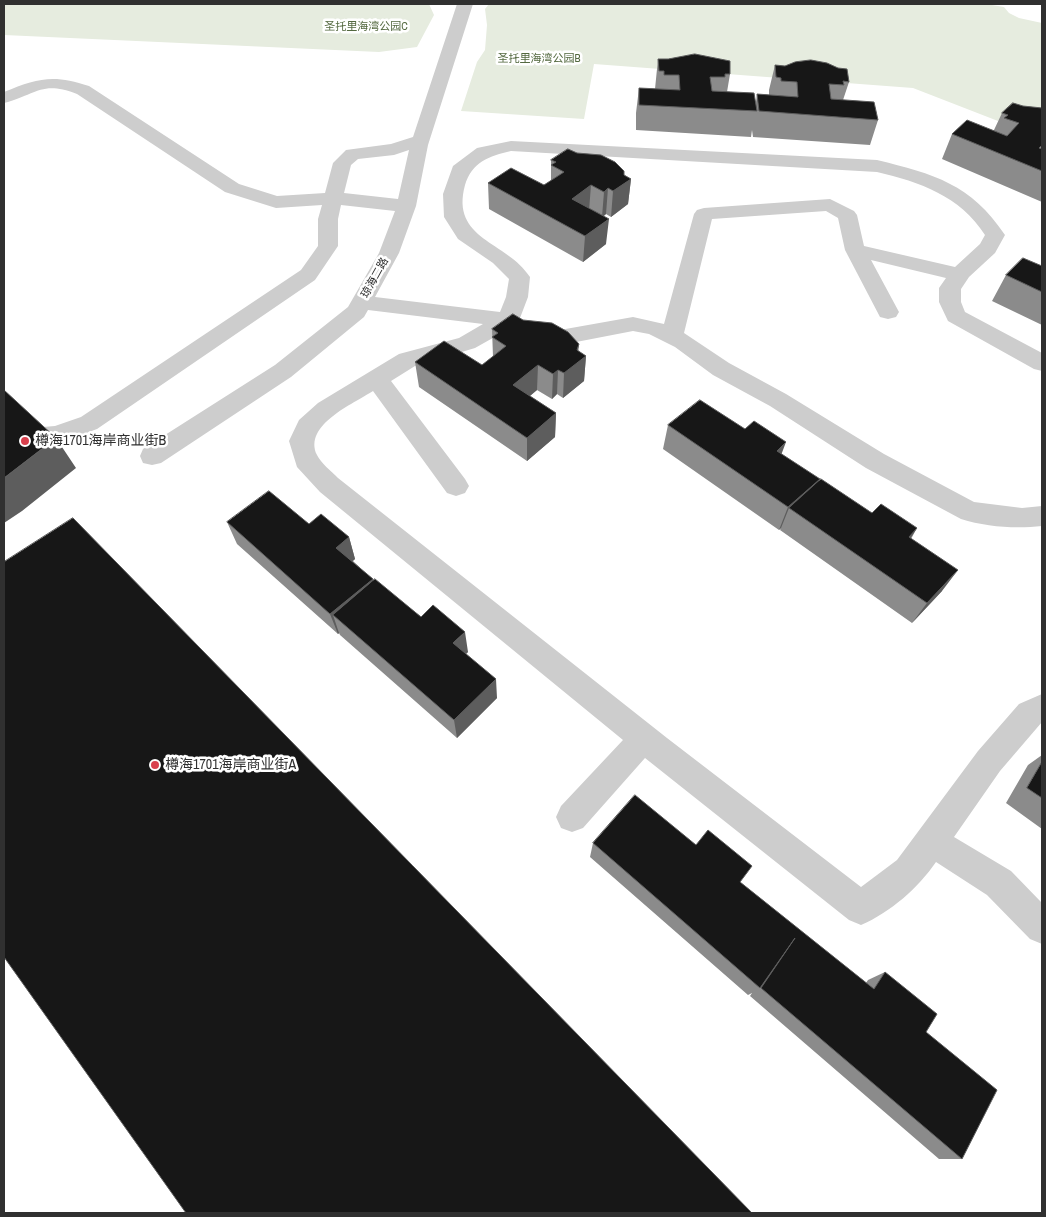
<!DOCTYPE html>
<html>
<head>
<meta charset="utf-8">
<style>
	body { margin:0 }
	#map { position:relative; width:1046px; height:1217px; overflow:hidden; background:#fff; font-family:"Archivo Narrow",sans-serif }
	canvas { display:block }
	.frame { position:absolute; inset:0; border:5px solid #303030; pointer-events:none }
</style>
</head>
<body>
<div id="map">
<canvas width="1046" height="1217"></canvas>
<div class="frame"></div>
</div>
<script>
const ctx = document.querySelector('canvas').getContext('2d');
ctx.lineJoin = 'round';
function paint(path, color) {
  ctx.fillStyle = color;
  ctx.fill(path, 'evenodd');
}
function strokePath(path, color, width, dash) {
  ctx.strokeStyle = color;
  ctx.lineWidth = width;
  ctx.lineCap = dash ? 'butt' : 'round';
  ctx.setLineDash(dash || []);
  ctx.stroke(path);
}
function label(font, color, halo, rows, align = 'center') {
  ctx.font = font + ' "Archivo Narrow","Noto Sans SC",sans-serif';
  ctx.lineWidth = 5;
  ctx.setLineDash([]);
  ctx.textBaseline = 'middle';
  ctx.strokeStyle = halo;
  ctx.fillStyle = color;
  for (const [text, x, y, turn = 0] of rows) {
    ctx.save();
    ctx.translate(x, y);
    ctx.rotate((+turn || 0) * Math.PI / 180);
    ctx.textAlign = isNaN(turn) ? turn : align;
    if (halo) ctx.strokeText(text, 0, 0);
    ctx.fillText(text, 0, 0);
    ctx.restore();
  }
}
const green = new Path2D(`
	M 4,4 L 429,4 L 434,15 L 417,47 L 379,52 L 4,35 Z
	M 489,4 L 986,4 L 1004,7 L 1009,13 L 1019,18 L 1042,23 L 1042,118 L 1015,107 L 998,121 L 913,88 L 594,64 L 584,119 L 461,111 L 477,62 L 485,50 L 487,25 L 485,9 Z`);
const minor = new Path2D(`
	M 457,4 L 473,4 L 428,145 L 416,206 L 399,253 L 375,297 L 500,312 L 506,297 L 509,279 L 493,263 L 458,239 L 444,217 L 443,194 L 453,166 L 477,148 L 511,141 L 877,160 C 934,174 971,184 1005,235 L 995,253 L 969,277 L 961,289 L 961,302 L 965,312 L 1042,353 L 1042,371 L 1034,369 L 948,321 L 939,302 L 939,288 L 946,278 L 871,260 L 899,312 L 896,317 L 888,319 L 880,317 L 845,250 L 838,218 L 826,211 L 712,219 L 684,333 L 729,363 L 786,394 L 884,454 L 974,502 L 1022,508 L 1042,506 L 1042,526 C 1016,529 986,527 961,519 L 866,468 L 770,406 L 713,375 L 675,347 L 649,334 L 633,331 L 540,349 L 532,346 L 507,330 L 475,348 L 415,366 L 391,381 L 465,479 L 469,486 L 465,493 L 456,496 L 447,493 L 373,391 C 353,404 303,425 317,455 C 321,463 331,471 338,478 L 667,738 L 861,887 L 897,860 L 978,751 L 1019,704 L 1042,694 L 1042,722 L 1000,771 L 954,837 L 1011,871 L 1042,903 L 1042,944 L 1030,939 L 987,895 L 936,862 C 918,888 891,912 861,925 L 849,920 L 645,758 L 583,828 L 572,832 L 561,828 L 556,817 L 561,806 L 623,740 L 320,492 L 297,467 L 289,441 L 299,420 L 318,403 L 399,354 L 459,338 L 483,324 L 368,310 L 364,317 L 291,377 L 161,463 L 152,465 L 143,463 L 140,456 L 143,449 L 275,365 L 348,307 L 379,253 L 395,211 L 341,205 L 338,219 L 338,246 L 315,280 L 97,429 C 79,436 36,454 18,443 C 13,440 8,434 4,429 L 4,406 L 12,409 L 31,428 L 55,426 L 81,417 L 301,270 L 318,246 L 318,219 L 322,205 L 276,208 L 225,192 L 77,94 C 41,80 36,95 4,103 L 4,92 C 37,78 54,74 89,86 L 239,184 L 277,196 L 325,193 L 333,163 L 346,150 L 391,144 L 413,137 ZM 409,150 L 398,199 L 344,193 L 351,165 L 358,159 L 394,155 ZM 511,151 L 877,172 C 920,182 960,196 985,235 L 980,244 L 955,267 L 864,246 L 857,215 L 854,211 L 830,199 L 704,208 L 697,210 L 694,214 L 664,324 L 633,317 L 543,333 L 520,318 L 528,297 L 530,277 C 507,241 450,240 465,185 C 472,162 489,156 511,151 Z`);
const wall = new Path2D(`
	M 658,59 L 730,74 L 727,92 L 756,102 L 757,94 L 769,95 L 769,90 L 775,65 L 849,82 L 843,100 L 878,120 L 870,145 L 753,137 L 752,130 L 751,137 L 636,130 L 636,113 L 639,88 L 655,89 Z
	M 1023,106 L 1042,108 L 1042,202 L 942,159 L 952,134 L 994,130 L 1002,113 Z
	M 551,160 L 624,175 L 631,179 L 628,204 L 611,217 L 606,214 L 604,216 L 606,244 L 583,262 L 489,209 L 488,183 L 544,185 L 551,181 Z
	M 1042,266 L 1042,325 L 992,301 L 1006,275 Z
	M 492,329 L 578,351 L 586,356 L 584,381 L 563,398 L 557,394 L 552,399 L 537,390 L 530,396 L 556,413 L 555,437 L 527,461 L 419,387 L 415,362 L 482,365 L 493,357 Z
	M 668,425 L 818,481 L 872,513 L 917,528 L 911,539 L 942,591 L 912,623 L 780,530 L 781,528 L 779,530 L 663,449 Z
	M 227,522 L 309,524 L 349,537 L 355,559 L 353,561 L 374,581 L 468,652 L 466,654 L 497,698 L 457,738 L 340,635 L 339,633 L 338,634 L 237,544 Z
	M 1042,755 L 1042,829 L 1006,803 L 1028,765 Z
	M 593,843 L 740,882 L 866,983 L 868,980 L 885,972 L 926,1032 L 962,1159 L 939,1159 L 750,996 L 752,993 L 748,995 L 590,857 Z`);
const shadedWall = new Path2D(`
	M 631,179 L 628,204 L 611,217 L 613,191 Z
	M 591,185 L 589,211 L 572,199 Z
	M 608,188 L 606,214 L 602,217 L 604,192 Z
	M 609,219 L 606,244 L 583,262 L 585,236 Z
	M 579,344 L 577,363 L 586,356 L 584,381 L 563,398 L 564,373 L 577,350 Z
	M 538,365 L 537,390 L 514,409 L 513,385 Z
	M 558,370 L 557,394 L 552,399 L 553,374 Z
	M 556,413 L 555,437 L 527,461 L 527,438 Z
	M 56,438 L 76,468 L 22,511 L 4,523 L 4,478 Z
	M 786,442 L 777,466 L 777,451 Z
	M 820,479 L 809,502 L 789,508 L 781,528 L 779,530 L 788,507 Z
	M 917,528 L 903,550 L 909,537 Z
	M 349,537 L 355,559 L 343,569 L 336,548 Z
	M 958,570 L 942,591 L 912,623 L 927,603 Z
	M 373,579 L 379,600 L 333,615 L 339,633 L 338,634 L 330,614 Z
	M 465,632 L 468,652 L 456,663 L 453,643 Z
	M 496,679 L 497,698 L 457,738 L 454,720 Z`);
const building = new Path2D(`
	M 695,54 L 730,61 L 730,74 L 725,74 L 725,77 L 710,77 L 712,91 L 754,93 L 757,111 L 639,105 L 639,88 L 680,90 L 679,75 L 664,75 L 664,71 L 659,71 L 658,59 L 668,59 Z
	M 811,60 L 827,63 L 838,68 L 847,69 L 849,82 L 843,81 L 844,85 L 829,84 L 831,99 L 874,102 L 878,120 L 759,111 L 757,94 L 798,97 L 797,82 L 781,81 L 781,78 L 776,77 L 775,65 L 785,66 L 795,62 Z
	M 1013,103 L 1023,106 L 1042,108 L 1042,145 L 1039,148 L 1042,149 L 1042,171 L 952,134 L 967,120 L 1007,136 L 1019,123 L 1004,118 L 1008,115 L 1002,113 Z
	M 568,149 L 577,153 L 601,155 L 615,162 L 624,171 L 624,175 L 631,179 L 613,191 L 608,188 L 604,192 L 591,185 L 572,199 L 609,219 L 585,236 L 488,183 L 511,168 L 544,185 L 564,172 L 551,165 L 556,162 L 551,160 Z
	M 1023,258 L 1042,266 L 1042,292 L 1006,275 Z
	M 513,314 L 523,320 L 552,323 L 568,332 L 579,344 L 577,350 L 586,356 L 564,373 L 558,370 L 553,374 L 538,365 L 513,385 L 556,413 L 527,438 L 415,362 L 444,341 L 482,365 L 506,346 L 492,337 L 498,333 L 492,329 Z
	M 4,390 L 56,438 L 4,478 Z
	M 700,400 L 745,429 L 754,421 L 786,442 L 777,451 L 820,479 L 788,507 L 668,425 Z
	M 821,479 L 872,513 L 881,504 L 917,528 L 909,537 L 958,570 L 927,603 L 789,508 Z
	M 269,491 L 309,524 L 321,514 L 349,537 L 336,548 L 373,579 L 330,614 L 227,522 Z
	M 73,518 L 752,1213 L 186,1213 L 4,957 L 4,562 Z
	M 375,579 L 421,617 L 433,605 L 465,632 L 453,643 L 496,679 L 454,720 L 333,615 Z
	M 1042,762 L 1042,798 L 1027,788 Z
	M 635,795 L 696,845 L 708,830 L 752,866 L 740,882 L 874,989 L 885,972 L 937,1014 L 926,1032 L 997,1090 L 962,1159 L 761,988 L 795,938 L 760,988 L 593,843 Z`);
const markers = [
	[25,441,5,"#d9404d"],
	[155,765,5,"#d9404d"]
];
const farParknames = [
	["圣托里海湾公园C",366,27],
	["圣托里海湾公园B",539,59]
];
const farStreetnames = [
	["琼海二路",375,278,-61]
];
const poiNames = [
	["樽海1701海岸商业街B",35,441],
	["樽海1701海岸商业街A",165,765]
];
paint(green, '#e6ecdf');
paint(minor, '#cdcdcd');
paint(wall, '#8b8b8b');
paint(shadedWall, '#5d5d5d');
paint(building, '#171717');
strokePath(building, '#5d5d5d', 1);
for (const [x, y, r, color] of markers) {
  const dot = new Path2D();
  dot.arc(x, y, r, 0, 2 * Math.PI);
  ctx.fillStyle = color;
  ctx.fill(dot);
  strokePath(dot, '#fff', 2);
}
label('11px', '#546940', '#fff', farParknames);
label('11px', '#303030', '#fff', farStreetnames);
label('14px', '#303030', '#fff', poiNames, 'left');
</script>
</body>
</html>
